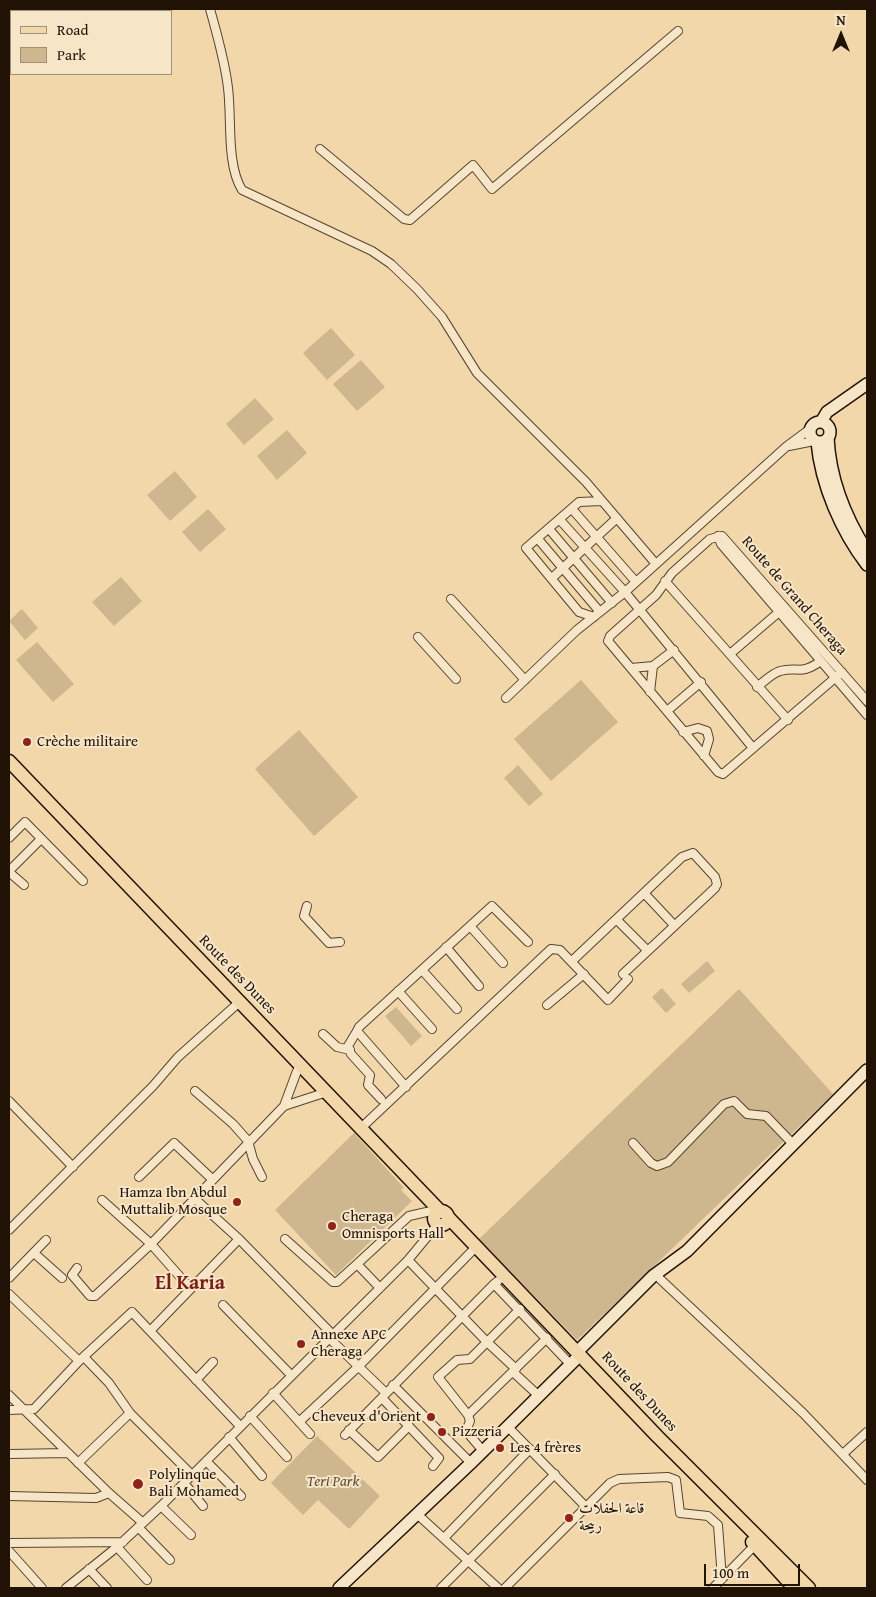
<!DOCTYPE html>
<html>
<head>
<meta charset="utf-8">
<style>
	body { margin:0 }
	#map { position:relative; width:876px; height:1597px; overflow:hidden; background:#f2d7ab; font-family:"Gentium Book Plus",serif }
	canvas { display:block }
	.frame { position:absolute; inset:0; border:10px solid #201306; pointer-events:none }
	.legend { position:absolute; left:10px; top:10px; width:162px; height:65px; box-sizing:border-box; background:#f7e5c8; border:1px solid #a1917a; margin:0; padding:6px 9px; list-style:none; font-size:15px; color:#201306 }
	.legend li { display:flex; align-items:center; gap:10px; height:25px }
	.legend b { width:25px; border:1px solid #a1917a }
	.north { position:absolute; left:816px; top:10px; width:50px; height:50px; -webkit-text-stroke:4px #f7e5c8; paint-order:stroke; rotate:0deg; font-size:14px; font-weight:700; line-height:20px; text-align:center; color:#201306 }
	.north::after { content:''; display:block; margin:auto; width:18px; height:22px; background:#201306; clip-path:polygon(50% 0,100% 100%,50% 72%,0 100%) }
	.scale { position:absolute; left:704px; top:1564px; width:96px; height:22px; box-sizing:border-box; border:2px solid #201306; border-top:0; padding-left:6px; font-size:15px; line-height:18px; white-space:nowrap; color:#201306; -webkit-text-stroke:4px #f7e5c8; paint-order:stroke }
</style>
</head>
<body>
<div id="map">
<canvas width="876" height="1597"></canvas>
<div class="frame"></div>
<ul class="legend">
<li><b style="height:6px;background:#f2d7ab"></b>Road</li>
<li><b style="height:14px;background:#ceb68f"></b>Park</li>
</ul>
<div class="north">N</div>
<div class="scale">100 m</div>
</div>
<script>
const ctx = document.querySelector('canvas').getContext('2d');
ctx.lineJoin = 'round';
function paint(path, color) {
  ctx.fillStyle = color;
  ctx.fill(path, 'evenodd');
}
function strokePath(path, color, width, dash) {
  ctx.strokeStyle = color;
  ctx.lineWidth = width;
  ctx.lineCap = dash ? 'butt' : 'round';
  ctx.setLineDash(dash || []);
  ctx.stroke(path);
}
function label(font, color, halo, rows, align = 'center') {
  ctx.font = font + ' "Gentium Book Plus",Amiri,serif';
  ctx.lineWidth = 4;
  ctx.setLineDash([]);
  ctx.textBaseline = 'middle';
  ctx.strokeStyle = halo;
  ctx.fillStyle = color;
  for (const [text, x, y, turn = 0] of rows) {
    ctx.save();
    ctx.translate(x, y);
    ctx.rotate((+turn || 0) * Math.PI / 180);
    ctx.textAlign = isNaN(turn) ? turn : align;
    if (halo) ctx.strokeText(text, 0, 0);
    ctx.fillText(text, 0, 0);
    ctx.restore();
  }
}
const green = new Path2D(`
	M 331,328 L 355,355 L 327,380 L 303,353 Z
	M 361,360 L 385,387 L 357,411 L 333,384 Z
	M 255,398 L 274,419 L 244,445 L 226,424 Z
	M 287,430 L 307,453 L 277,480 L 257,456 Z
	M 175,471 L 197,497 L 170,521 L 147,495 Z
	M 208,509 L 226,529 L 200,552 L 182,532 Z
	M 121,577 L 142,601 L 114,626 L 92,602 Z
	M 22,609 L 38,628 L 25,640 L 9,621 Z
	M 37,642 L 74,684 L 53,702 L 16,660 Z
	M 581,680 L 618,722 L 551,781 L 514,739 Z
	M 299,730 L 358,797 L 314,836 L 255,769 Z
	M 518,765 L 543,794 L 529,806 L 504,778 Z
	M 707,961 L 715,971 L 689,993 L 681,984 Z
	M 662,988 L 676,1004 L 666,1013 L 652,997 Z
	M 739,989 L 833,1094 L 577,1340 L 479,1239 Z
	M 396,1007 L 422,1036 L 411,1046 L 385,1016 Z
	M 354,1133 L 404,1188 L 401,1190 L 412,1201 L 336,1275 L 275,1210 Z
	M 317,1436 L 380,1496 L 349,1529 L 318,1500 L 303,1515 L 271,1483 Z`);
const street = new Path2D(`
	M 210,9 C 217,35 225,61 228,88 C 232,118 226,164 242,190 L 372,251 L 391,264 L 417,289 L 442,317 L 477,373 L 586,482 L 656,564
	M 320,149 L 404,219 L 410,220 L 473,165 L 492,189 L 678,31
	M 789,446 L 814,441
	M 572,509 L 636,582
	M 560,520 L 625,592 L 753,748
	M 549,529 L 612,603
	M 718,536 L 721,544 L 867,715
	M 538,539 L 600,612
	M 552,578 L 617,518
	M 665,581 L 788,720
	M 451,599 L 525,680
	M 594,617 L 579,612 L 526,548 L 579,502 L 602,501
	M 418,637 L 456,679
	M 730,654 L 779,612
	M 631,668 L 653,666 L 674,650
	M 842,672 L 723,774 L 718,772 L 608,641 L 610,636 L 656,595 L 672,573 L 710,539 L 722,536 L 867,701
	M 757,687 C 765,681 771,674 780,671 C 800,666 799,676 821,661
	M 650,692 L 653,666
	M 506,698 L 577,630 L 625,592 L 787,446 L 810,429
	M 667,711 L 701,682
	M 683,732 L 698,728 L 707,731 L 709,739 L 704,756
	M 9,838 L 25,822 L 83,881
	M 9,871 L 41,839
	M 9,872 L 24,885
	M 644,893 L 674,925
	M 307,906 L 304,916 L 329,943 L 340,942
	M 617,920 L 648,951
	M 470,926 L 503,963
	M 446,947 L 479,986
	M 572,961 L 682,857 L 693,853 L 715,877 L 717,884 L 715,888 L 623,974
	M 422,970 L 457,1009
	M 398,991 L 432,1029
	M 547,1005 L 584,974
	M 357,1031 L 348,1046 L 351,1054 L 370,1075 L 368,1085 L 381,1099
	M 323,1034 L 337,1047 L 350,1050
	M 406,1087 L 357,1031 L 359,1027 L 492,906 L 528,942
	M 195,1091 L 233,1124 L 248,1141 L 253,1159 L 262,1177
	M 9,1101 L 73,1167
	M 284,1106 L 297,1071
	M 361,1128 L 551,949 L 560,950 L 608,1000 L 628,979
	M 633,1143 L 651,1163 L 657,1166 L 668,1162 L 724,1104 L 734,1101 L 747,1114 L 766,1116 L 793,1144
	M 139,1177 L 174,1143 L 212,1179
	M 195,1199 L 239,1239 L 332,1334
	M 102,1200 L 151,1244 L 190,1288
	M 9,1230 L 153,1086 L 178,1057 L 235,1006
	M 285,1239 L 333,1282 L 337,1282 L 357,1264 L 380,1288
	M 34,1253 L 62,1278
	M 408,1260 L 487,1342 L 516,1369
	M 357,1264 L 409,1216 L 431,1211
	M 77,1268 L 72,1275 L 90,1296 L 95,1296 L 151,1244 L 284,1106 L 327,1092
	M 9,1278 L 46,1240
	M 660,1279 L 803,1413 L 867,1480
	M 498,1281 L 494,1284 L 571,1365
	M 9,1294 L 79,1361
	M 223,1305 L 291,1375
	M 150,1331 L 239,1239
	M 328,1337 L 386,1393
	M 84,1357 L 109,1383 L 130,1413 L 192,1475
	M 513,1372 L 539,1396
	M 196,1380 L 213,1362
	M 393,1385 L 471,1463
	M 273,1393 L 310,1434
	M 9,1395 L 109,1493 L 142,1522
	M 382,1398 L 439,1458 L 433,1466
	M 9,1410 L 34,1409 L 79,1361 L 132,1312 L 240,1426
	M 468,1415 L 547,1338
	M 250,1416 L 287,1457
	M 299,1422 L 359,1366 L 472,1251
	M 508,1427 L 586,1507
	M 349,1430 L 378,1457 L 409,1426
	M 345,1435 L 494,1284
	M 229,1437 L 262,1476
	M 483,1451 L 466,1431 L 470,1421 L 468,1415 L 438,1377 L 457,1360 L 470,1359 L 520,1309
	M 844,1453 L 867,1432
	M 9,1454 L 68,1453
	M 206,1461 L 241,1496
	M 78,1463 L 130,1413
	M 184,1483 L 203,1506
	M 9,1496 L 96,1498 L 109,1493
	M 161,1506 L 191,1535
	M 417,1514 L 498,1588
	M 138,1527 L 170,1560
	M 444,1538 L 530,1449
	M 9,1543 L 123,1542
	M 117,1547 L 147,1580
	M 9,1551 L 42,1588
	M 89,1569 L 107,1588
	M 66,1588 L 117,1547 L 161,1506 L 408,1260 L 438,1224
	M 441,1588 L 555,1474
	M 505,1588 L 610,1483 L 619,1479 L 668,1477 L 676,1480 L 680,1513 L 708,1516 L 718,1525 L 722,1579
	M 713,1588 L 755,1545`);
const secondary = new Path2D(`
	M810 432a10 10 0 1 1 20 0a10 10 0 1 1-20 0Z
	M 821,422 L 827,412 L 867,384
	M 828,438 C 830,478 846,518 867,551
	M 817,442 C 821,485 841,531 867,565
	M 578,1351 L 653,1276 L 687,1251 L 867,1070
	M 339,1588 L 471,1463 L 575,1360`);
const primary = new Path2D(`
	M 9,761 L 441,1212
	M434 1218a7 7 0 1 1 14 0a7 7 0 1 1-14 0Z
	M 447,1216 L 657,1436 L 809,1588
	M 752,1542 L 794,1588`);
const markers = [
	[27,742,5,"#8f2418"],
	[237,1202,5,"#8f2418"],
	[332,1226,5,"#8f2418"],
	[301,1344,5,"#8f2418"],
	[431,1417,5,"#8f2418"],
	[442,1432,5,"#8f2418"],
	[500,1448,5,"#8f2418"],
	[138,1484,6,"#8f2418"],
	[569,1518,5,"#8f2418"]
];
const streetNames = [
	["Route de Grand Cheraga",794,596,49],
	["Route des Dunes",237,975,46],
	["Route des Dunes",639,1392,47]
];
const poiNames = [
	["Crèche militaire",37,742],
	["Hamza Ibn Abdul",227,1193,"right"],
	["Muttalib Mosque",227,1210,"right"],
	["Cheraga",342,1217],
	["Omnisports Hall",342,1234],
	["Annexe APC",311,1335],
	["Cheraga",311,1352],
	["Cheveux d'Orient",421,1417,"right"],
	["Pizzeria",452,1432],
	["Les 4 frères",510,1448],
	["Polylinque",149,1475],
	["Bali Mohamed",149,1492],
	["قاعة الحفلات",579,1509],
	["ربيحة",579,1526]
];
const parkNames = [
	["Teri Park",333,1482]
];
const districtNames = [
	["El Karia",190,1284]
];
paint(green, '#ceb68f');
strokePath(street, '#54442f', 10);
strokePath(secondary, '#201306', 14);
strokePath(primary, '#201306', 15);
strokePath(street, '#f7e5c8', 8);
strokePath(secondary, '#f7e5c8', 11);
strokePath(primary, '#f2d7ab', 12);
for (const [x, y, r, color] of markers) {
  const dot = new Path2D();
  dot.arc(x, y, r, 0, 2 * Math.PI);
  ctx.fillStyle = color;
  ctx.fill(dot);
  strokePath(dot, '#f7e5c8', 2);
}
label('15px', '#201306', '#f7e5c8', streetNames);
label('15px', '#201306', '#f7e5c8', poiNames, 'left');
label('italic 15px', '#5d4c36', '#f7e5c8', parkNames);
label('bold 20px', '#7a1f14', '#f7e5c8', districtNames);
</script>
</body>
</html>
